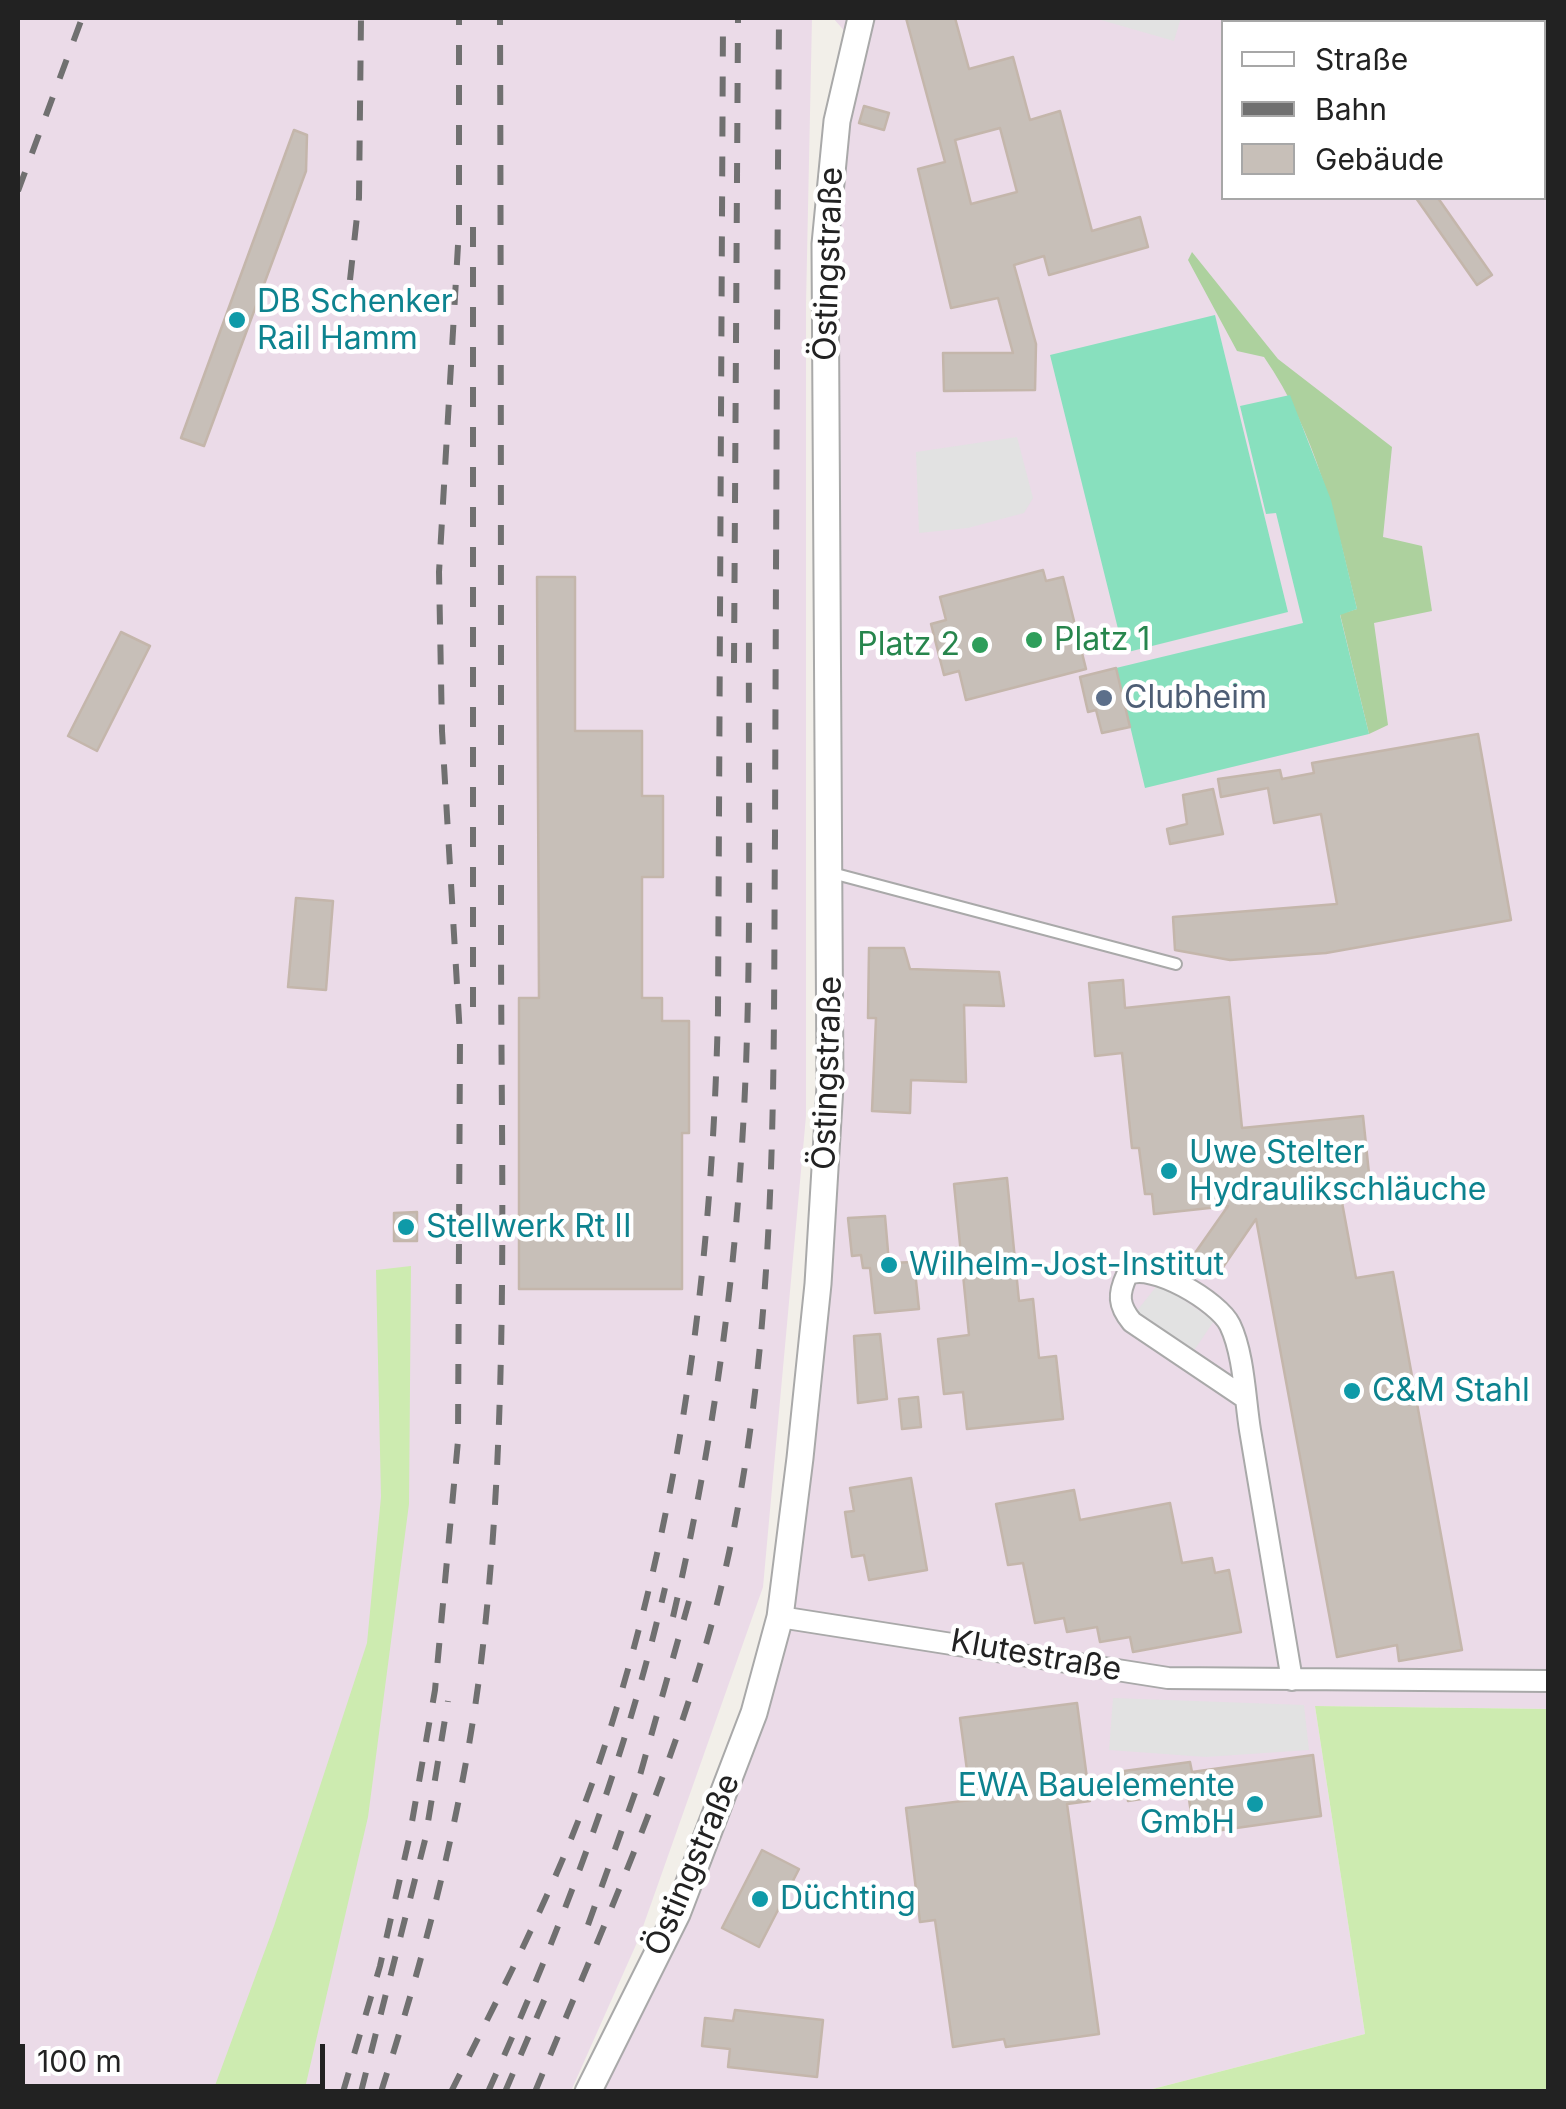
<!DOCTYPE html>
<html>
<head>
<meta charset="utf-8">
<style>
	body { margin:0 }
	#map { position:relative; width:1566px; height:2109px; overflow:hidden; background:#f2efe9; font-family:Inter,sans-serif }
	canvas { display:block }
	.frame { position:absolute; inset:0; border:20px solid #222; pointer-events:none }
	.legend { position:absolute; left:1221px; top:20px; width:325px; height:180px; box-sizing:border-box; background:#fff; border:2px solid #a7a7a7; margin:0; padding:12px 18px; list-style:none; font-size:30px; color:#222 }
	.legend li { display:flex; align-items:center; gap:20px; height:50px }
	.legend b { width:50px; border:2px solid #a7a7a7 }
	.scale { position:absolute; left:20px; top:2044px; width:305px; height:45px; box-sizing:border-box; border:5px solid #222; border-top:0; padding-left:12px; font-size:30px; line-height:35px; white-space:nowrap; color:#222; -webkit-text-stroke:8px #fff; paint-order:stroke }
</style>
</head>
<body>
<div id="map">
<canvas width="1566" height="2109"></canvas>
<div class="frame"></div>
<ul class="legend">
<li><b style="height:12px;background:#fff"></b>Straße</li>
<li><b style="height:12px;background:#707070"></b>Bahn</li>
<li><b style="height:28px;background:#c7bfb8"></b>Gebäude</li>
</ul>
<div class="scale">100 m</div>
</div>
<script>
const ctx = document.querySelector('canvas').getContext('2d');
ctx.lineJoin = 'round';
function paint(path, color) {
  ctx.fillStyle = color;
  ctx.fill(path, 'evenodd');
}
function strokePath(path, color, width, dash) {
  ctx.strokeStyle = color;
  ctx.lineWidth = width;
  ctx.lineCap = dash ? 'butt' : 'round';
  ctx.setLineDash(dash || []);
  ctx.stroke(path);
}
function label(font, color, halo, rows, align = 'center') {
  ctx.font = font + ' Inter,sans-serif';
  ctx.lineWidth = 9;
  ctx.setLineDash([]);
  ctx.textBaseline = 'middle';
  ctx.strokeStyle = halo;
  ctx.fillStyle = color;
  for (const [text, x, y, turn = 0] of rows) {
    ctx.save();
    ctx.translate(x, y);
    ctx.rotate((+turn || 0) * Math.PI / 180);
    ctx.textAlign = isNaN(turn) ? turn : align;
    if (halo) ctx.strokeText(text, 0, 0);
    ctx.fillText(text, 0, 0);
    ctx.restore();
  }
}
const industrial = new Path2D(`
	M 18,18 L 812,18 L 806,304 L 806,1116 L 763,1587 L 639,1938 L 571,2091 L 18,2091 Z
	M 833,18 L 1548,18 L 1548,1709 L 1315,1706 L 1365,2034 L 1145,2091 L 595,2092 L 754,1713 L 823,1255 L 837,173 L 863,52 ZM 1224,22 L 1544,22 L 1544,198 L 1224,198 Z`);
const grass = new Path2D(`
	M 411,1266 L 409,1504 L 368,1817 L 305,2088 L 303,2092 L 213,2091 L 274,1926 L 367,1643 L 381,1497 L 376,1270 Z
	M 1315,1706 L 1548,1709 L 1548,2091 L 1145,2091 L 1365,2034 Z`);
const forest = new Path2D(`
	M 1192,252 L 1278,359 L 1392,447 L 1383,537 L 1422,546 L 1432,611 L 1374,623 L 1388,725 L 1369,734 L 1340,614 L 1357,609 C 1336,521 1316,432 1264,357 L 1237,351 L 1188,260 Z`);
const pitch = new Path2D(`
	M 1215,315 L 1288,612 L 1124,653 L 1050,355 Z
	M 1290,395 L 1331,500 L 1357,609 L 1340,615 L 1369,734 L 1145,788 L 1116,668 L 1303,623 L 1276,513 L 1266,514 L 1240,406 Z`);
const parking = new Path2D(`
	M 1094,18 L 1181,18 L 1174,41 Z
	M 1017,437 L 1033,498 L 1024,513 L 968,528 L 919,533 L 916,452 Z
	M 1159,1283 L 1214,1321 L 1193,1352 L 1136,1312 Z
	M 1113,1698 L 1304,1705 L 1309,1750 L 1206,1757 L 1109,1750 Z`);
const building = new Path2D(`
	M 906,18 L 955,18 L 969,69 L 1013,57 L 1030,120 L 1060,111 L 1092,231 L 1140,217 L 1148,247 L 1049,275 L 1044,256 L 1014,265 L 1036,344 L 1035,390 L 944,391 L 943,353 L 1013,353 L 998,298 L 951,308 L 918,169 L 945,162 ZM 1000,128 L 1017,192 L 971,204 L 955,140 Z
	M 864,106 L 889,113 L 884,130 L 859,123 Z
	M 294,130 L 307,135 L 306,171 L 204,446 L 181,438 Z
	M 1416,198 L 1438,198 L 1492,275 L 1477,285 Z
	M 1043,570 L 1046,581 L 1063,577 L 1086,669 L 966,700 L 959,671 L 944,675 L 931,624 L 946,620 L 940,597 Z
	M 537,577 L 575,577 L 575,731 L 642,731 L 642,796 L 663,796 L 663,877 L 642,877 L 642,998 L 662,998 L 662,1021 L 689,1021 L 689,1133 L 682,1133 L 682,1289 L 519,1289 L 519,998 L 539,998 Z
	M 121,632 L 150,646 L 97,751 L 68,736 Z
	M 1116,668 L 1130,727 L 1102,733 L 1096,710 L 1088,712 L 1080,677 Z
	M 1478,734 L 1511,920 L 1326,953 L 1230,960 L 1175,950 L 1173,917 L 1337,904 L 1321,814 L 1274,823 L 1268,788 L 1221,797 L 1218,779 L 1280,770 L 1282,779 L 1314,773 L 1312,763 Z
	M 1213,789 L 1223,834 L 1170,844 L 1167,829 L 1187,824 L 1183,795 Z
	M 296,898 L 333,901 L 326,990 L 288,987 Z
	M 869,948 L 904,948 L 910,969 L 999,972 L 1004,1006 L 964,1005 L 966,1082 L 911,1080 L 910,1113 L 872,1111 L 876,1018 L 868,1018 Z
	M 1123,980 L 1125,1008 L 1229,997 L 1242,1128 L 1363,1116 L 1371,1193 L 1341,1197 L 1356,1278 L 1393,1272 L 1462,1650 L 1399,1661 L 1397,1645 L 1337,1657 L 1256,1219 L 1221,1270 L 1195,1253 L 1228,1206 L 1154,1214 L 1152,1194 L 1145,1194 L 1139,1148 L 1132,1148 L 1122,1053 L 1095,1056 L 1089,983 Z
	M 1007,1178 L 1019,1301 L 1033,1299 L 1039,1358 L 1056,1356 L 1063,1419 L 967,1429 L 963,1392 L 944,1394 L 938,1339 L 969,1335 L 954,1184 Z
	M 417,1212 L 417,1241 L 394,1241 L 394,1213 Z
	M 885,1216 L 889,1263 L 914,1262 L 919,1309 L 875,1313 L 870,1268 L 863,1268 L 861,1255 L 852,1256 L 848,1218 Z
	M 880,1334 L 887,1399 L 858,1403 L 854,1336 Z
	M 918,1397 L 921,1427 L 902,1429 L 899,1399 Z
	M 911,1478 L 927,1570 L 869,1580 L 864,1555 L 852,1557 L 845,1512 L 854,1511 L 850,1488 Z
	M 1074,1490 L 1080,1520 L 1170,1503 L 1182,1563 L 1212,1558 L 1215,1573 L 1229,1570 L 1241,1632 L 1133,1652 L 1130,1637 L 1100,1642 L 1097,1627 L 1067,1632 L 1064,1618 L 1035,1623 L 1023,1563 L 1008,1565 L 996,1504 Z
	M 1077,1703 L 1090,1801 L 1067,1804 L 1099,2034 L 1006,2047 L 1004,2039 L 953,2047 L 935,1920 L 920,1922 L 906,1808 L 971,1800 L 960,1718 Z
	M 1313,1755 L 1321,1816 L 1194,1834 L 1188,1792 L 1128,1801 L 1124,1771 L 1190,1762 L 1192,1772 Z
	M 762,1850 L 799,1869 L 759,1947 L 722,1928 Z
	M 735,2010 L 823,2020 L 817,2077 L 728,2067 L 730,2049 L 702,2046 L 705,2018 L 733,2021 Z`);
const service = new Path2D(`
	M 832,873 L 1176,964`);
const minor = new Path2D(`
	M 1245,1398 L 1132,1322 C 1118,1305 1118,1294 1127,1275 C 1151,1261 1219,1302 1230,1325 C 1244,1354 1245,1399 1250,1430 C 1264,1514 1278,1597 1292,1680
	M 780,1617 L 1168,1678 L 1548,1681`);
const tertiary = new Path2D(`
	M 588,2092 L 677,1914 L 754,1713 L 780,1617 L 800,1458 L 818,1284 L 830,1086 L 825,244 L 837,121 L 861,18`);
const rail = new Path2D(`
	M 18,191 L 82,18
	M 473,227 L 473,1027
	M 350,280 L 359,198 L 361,18
	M 734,663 L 738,18
	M 673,1617 C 708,1466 731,1315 741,1160 C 753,987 748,811 749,637
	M 588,1925 L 635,1793 L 689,1601
	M 343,2092 L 380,1966 L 409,1839 L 435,1690 L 458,1441 L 460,1036 L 442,731 L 439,572 L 459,228 L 459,18
	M 361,2092 L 425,1840 L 448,1701
	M 381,2092 C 426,1951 463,1810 481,1663 C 510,1421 501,1174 501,930 C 501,626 501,322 500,18
	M 451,2092 C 502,1990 555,1889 593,1781 C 679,1532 712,1274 718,1012 L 723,18
	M 488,2092 C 561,1929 625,1762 665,1588
	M 505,2092 L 548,1991
	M 535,2092 C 607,1916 689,1739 729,1553 C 779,1316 773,1075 775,835 C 776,562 777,290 779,18`);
const markers = [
	[237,320,10,"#0f9aa8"],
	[1034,640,10,"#2e9e5b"],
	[980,645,10,"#2e9e5b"],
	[1104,698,10,"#5c6f8a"],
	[1169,1171,10,"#0f9aa8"],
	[406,1227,10,"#0f9aa8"],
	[889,1265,10,"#0f9aa8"],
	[1352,1391,10,"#0f9aa8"],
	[1255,1804,10,"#0f9aa8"],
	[760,1899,10,"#0f9aa8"]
];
const streetNames = [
	["Östingstraße",829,264,-88],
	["Östingstraße",828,1073,-88],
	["Klutestraße",1036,1656,10],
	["Östingstraße",693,1865,-67]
];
const cultureNames = [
	["DB Schenker",257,302],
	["Rail Hamm",257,339],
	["Uwe Stelter",1189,1153],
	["Hydraulikschläuche",1189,1190],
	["Stellwerk Rt II",426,1227],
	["Wilhelm-Jost-Institut",909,1265],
	["C&M Stahl",1372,1391],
	["EWA Bauelemente",1235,1786,"right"],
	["GmbH",1235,1823,"right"],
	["Düchting",780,1899]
];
const leisureNames = [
	["Platz 1",1054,640],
	["Platz 2",960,645,"right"]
];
const serviceNames = [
	["Clubheim",1124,698]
];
paint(industrial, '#ebdbe8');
paint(grass, '#cdebb0');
paint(forest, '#add19e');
paint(pitch, '#88e0be');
paint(parking, '#e2e2e2');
paint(building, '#c7bfb8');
strokePath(building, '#c4b6ab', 2.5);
strokePath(service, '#a9a9a9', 14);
strokePath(minor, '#a9a9a9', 24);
strokePath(tertiary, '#a9a9a9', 29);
strokePath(service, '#fff', 10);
strokePath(minor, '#fff', 20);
strokePath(tertiary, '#fff', 25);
strokePath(rail, '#707070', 6, [20, 20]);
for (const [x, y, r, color] of markers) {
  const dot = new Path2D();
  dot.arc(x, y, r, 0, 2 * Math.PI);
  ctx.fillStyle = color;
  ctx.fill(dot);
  strokePath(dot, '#fff', 4);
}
label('32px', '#222', '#fff', streetNames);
label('32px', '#0d838f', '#fff', cultureNames, 'left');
label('32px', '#27864d', '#fff', leisureNames, 'left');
label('32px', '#4e5e75', '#fff', serviceNames, 'left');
</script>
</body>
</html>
